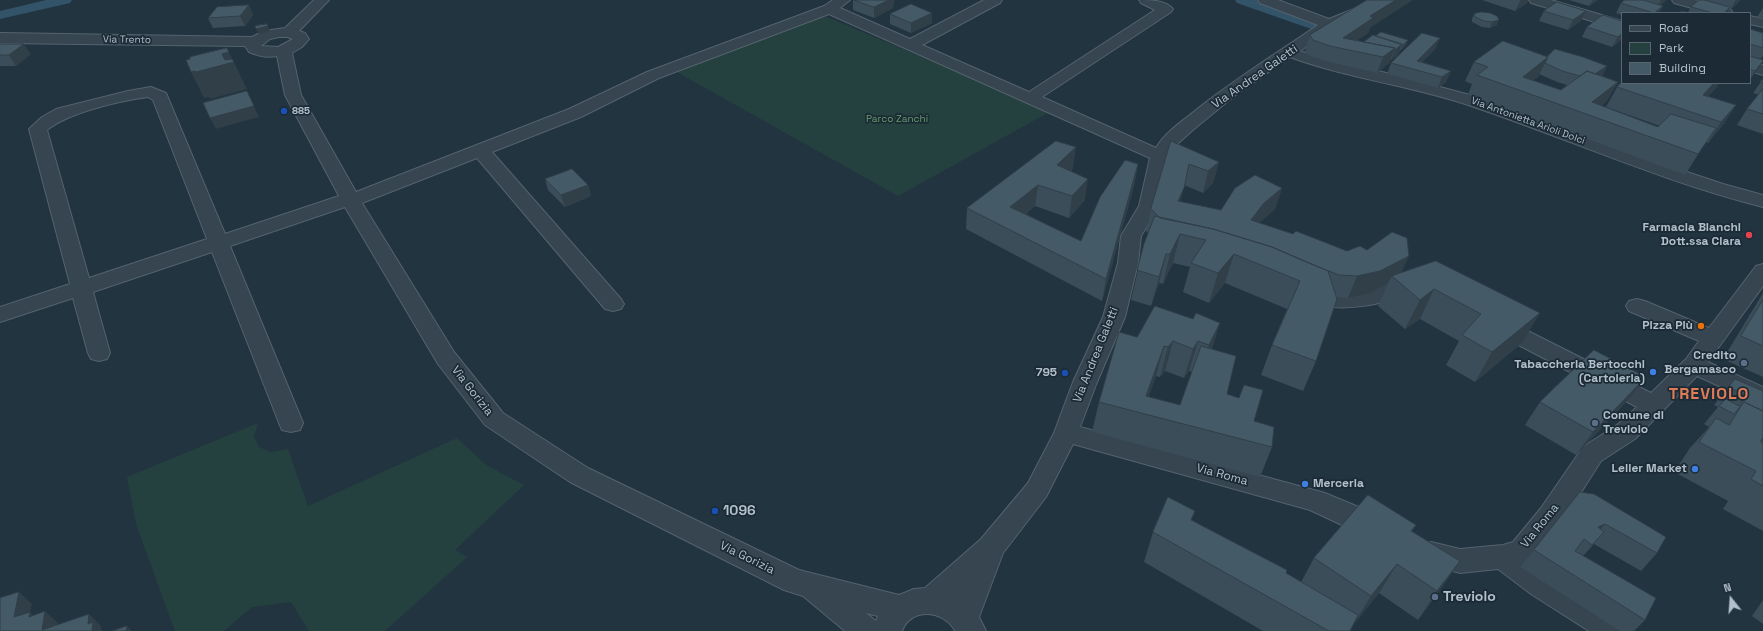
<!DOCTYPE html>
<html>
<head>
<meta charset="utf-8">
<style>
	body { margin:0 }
	#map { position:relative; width:1763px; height:631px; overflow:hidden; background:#223440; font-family:"Space Grotesk",sans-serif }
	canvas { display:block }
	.legend { position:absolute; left:1621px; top:12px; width:130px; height:72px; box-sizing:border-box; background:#1b2a35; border:1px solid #576671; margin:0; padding:5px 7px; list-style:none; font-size:12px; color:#b2c0cb }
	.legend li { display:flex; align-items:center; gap:8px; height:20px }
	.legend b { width:20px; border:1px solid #576671 }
	.north { position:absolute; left:1711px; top:579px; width:40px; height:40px; -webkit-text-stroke:3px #1b2a35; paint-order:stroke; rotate:343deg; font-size:11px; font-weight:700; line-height:16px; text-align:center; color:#b2c0cb }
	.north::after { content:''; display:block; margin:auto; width:14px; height:18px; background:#b2c0cb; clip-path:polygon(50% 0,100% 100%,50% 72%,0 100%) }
</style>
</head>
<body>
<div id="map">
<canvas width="1763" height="631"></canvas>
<ul class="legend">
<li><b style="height:5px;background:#364550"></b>Road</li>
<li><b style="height:11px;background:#244140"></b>Park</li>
<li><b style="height:11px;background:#455a67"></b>Building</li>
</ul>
<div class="north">N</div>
</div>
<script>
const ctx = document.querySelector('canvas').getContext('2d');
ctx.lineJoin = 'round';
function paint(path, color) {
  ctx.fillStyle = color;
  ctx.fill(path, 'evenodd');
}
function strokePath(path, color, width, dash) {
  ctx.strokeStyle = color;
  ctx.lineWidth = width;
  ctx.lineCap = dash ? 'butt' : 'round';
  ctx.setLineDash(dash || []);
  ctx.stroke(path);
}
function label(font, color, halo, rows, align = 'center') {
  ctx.font = font + ' "Space Grotesk",sans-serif';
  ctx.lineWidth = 3.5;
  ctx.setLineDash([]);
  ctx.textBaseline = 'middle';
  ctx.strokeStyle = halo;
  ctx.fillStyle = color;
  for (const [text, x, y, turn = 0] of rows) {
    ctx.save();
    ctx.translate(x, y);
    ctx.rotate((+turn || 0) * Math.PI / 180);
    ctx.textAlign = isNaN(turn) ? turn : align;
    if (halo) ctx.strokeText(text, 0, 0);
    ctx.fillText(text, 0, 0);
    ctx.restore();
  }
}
const green = new Path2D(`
	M 822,15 L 1051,111 L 898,196 L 675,71 Z
	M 258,423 L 254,437 L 259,447 L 271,452 L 288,449 L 308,506 L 457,438 L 486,465 L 524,485 L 455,550 L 467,557 L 385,631 L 309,631 L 291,602 L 252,607 L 224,631 L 175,631 L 136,524 L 127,477 Z`);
const canal = new Path2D(`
	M 46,0 L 72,0 L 70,3 L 0,19 L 0,11 Z
	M 1235,0 L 1256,0 L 1324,24 L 1326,27 L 1324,30 L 1314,30 L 1237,3 Z`);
const minor = new Path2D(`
	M 314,0 L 329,0 L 299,31 L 305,33 L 309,39 L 302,47 L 292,53 L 301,95 L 356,192 L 569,109 L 647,72 L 824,6 L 833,0 L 850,0 L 840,8 L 910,39 L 984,0 L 1002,0 L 1000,3 L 922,45 L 1029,92 L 1155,10 L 1141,3 L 1139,0 C 1150,0 1166,0 1173,9 L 1171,12 L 1042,97 L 1156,148 C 1165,132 1183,121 1196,110 C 1235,79 1277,53 1318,25 L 1260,3 L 1258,0 L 1278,0 L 1329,19 L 1361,6 L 1370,0 L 1387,0 L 1371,12 L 1334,27 L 1300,51 L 1321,58 L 1395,75 L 1485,99 L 1639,156 L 1723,184 L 1763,195 L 1763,207 C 1664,182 1571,140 1474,107 C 1415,86 1349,79 1290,57 L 1233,97 L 1194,129 L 1174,147 L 1169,156 L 1159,206 L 1141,236 L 1138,263 L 1125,317 L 1097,382 L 1080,427 L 1325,493 L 1361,508 L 1386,522 L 1390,530 L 1386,538 L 1376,541 L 1310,510 L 1073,444 L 1046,497 L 1003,553 L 979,617 L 986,631 L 955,631 C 944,610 911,607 902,631 L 845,631 L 803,596 L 784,590 L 570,482 L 485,425 L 438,364 L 345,207 L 230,246 L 303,423 L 300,430 L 291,432 L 282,430 L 279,423 L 212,252 L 93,292 L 110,353 L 107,359 L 99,361 L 91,359 L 88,353 L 73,298 L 0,322 L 0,307 L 70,284 L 29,129 L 42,117 L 56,109 L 128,91 L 151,87 L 166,93 L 225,234 L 339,196 L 285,95 L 277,56 C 267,58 258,56 249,52 L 245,46 L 0,43 L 0,33 L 252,37 L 264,31 L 285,28 ZM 829,14 L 1150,158 L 1139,206 L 1121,236 L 1118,263 L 1103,317 L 1073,382 L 1054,433 L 1028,483 L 981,539 L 925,588 L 914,589 L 899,595 L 799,570 L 588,468 L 503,413 L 454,352 L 362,203 L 477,158 L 605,309 L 613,311 L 621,309 L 624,304 L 621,299 L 492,152 L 581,117 L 659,78 ZM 279,37 L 287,37 L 293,39 L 278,47 L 261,46 L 270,39 ZM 148,97 L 153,100 L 207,239 L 89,278 L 47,130 C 70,112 119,101 148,97 ZM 866,613 L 878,616 L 876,621 Z
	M 1529,0 L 1551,0 L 1622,21 L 1622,30 L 1531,3 Z
	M 1672,0 L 1695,0 L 1731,10 L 1733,13 L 1710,13 L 1674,3 Z
	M 1750,16 L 1763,19 L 1763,27 L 1750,24 Z
	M 1750,61 L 1763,65 L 1763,75 L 1750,71 Z
	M 1763,264 L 1763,286 L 1708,362 L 1763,387 L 1763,406 L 1697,376 L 1635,439 L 1601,461 L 1561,524 L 1533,558 L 1529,560 L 1551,576 L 1625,621 L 1629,631 L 1589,631 L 1531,594 L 1498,569 L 1460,573 L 1421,562 L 1417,554 L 1421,546 L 1431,542 L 1460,549 L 1503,545 L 1513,542 L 1541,508 L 1583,447 L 1617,425 L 1637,407 L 1490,330 L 1487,325 L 1490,320 L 1498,317 L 1506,320 L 1651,393 L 1686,359 L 1699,341 L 1629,311 L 1626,306 L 1629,301 L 1637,299 L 1645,301 L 1709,328 L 1756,266 Z
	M 1410,274 L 1417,276 L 1421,281 C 1404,306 1316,320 1298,292 L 1301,287 C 1317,283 1333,295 1350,294 C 1373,293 1389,280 1410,274 Z`);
const wall = new Path2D(`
	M 853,0 L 894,0 L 893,8 L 874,18 L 853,10 Z
	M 1482,0 L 1528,0 L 1527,3 L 1515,11 Z
	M 1569,0 L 1598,0 L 1589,6 Z
	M 1625,0 L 1666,0 L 1661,5 L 1663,6 L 1659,13 L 1622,13 L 1622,15 L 1616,13 L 1621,3 Z
	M 1699,0 L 1740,0 L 1738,3 L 1730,10 L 1728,10 L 1727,13 L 1679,13 L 1688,12 L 1691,7 Z
	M 249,5 L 253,15 L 245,26 L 213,28 L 208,18 Z
	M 1763,8 L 1763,19 L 1757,17 Z
	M 1544,11 L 1581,21 L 1568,30 L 1539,21 Z
	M 1481,12 L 1497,25 L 1490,28 L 1482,27 L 1472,22 L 1472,19 L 1474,14 Z
	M 890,14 L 932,23 L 911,33 L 890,24 Z
	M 1622,21 L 1622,39 L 1612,47 L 1582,37 L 1587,27 Z
	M 1370,28 L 1368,33 L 1357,40 L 1364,42 L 1376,36 L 1408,40 L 1406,45 L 1401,50 L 1400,50 L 1398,55 L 1391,60 L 1390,60 L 1389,63 L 1377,73 L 1325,61 L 1308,55 L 1305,51 L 1310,35 Z
	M 1750,29 L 1763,33 L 1763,56 L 1760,59 L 1763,61 L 1757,71 L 1750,79 Z
	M 1440,38 L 1435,49 L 1422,62 L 1451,71 L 1446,82 L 1438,88 L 1387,74 L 1391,63 Z
	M 0,44 L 31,54 L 16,66 L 0,66 Z
	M 1547,57 L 1607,66 L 1602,76 L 1618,82 L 1606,102 L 1601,106 L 1658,127 L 1660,126 L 1606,107 L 1617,87 L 1622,83 L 1719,83 L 1716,88 L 1708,96 L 1736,105 L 1722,126 L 1708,143 L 1706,142 L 1685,175 L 1468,95 L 1472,84 L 1465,81 L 1474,62 ZM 1539,74 L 1557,82 L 1567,85 L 1561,90 L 1533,80 L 1538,77 Z
	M 1763,79 L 1763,134 L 1737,125 L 1747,109 L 1759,95 L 1753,93 Z
	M 1171,141 L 1219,162 L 1213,183 L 1203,193 L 1184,185 L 1180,202 L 1221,210 L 1282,188 L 1275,209 L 1259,223 L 1401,273 L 1436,261 L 1522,343 L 1475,382 L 1446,365 L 1459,341 L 1420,319 L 1405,329 L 1378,306 L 1388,283 L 1370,293 L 1348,298 L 1337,297 L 1316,361 L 1303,391 L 1261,375 L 1272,345 L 1287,309 L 1225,283 L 1209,303 L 1183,292 L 1190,267 L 1173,263 L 1163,284 L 1159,283 L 1151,306 L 1131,300 L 1144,244 L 1148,233 L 1146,231 L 1151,209 Z
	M 1138,164 L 1134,186 L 1102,301 L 966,229 L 967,208 L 1073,168 L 1071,171 L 1085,200 L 1069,218 L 1035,206 L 1026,214 L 1081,241 Z
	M 545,179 L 588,185 L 591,196 L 565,207 L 548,190 Z
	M 1763,293 L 1763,377 L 1723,359 Z
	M 1193,319 L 1212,349 L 1227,394 L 1254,421 L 1272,447 L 1260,477 L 1092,432 L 1099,402 ZM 1165,371 L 1184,378 L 1189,371 L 1192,372 L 1180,405 L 1148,397 L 1156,376 L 1160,377 Z
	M 1735,379 L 1763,391 L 1763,531 L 1723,509 L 1728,501 L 1674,472 L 1690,448 L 1709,427 L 1704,424 L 1718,407 L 1714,405 Z
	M 1629,399 L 1576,455 L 1525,425 L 1540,402 Z
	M 1594,494 L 1657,553 L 1641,571 L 1594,544 L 1583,556 L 1645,620 L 1634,631 L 1620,631 L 1520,567 L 1534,550 Z
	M 1192,520 L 1301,582 L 1314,558 L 1416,525 L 1412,531 L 1460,561 L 1440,590 L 1418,620 L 1379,593 L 1353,625 L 1350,631 L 1263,631 L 1144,562 L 1153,532 Z
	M 1763,600 L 1763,624 L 1752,616 Z`);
const shadedWall = new Path2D(`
	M 889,0 L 894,0 L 893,8 L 874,18 L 874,7 Z
	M 1396,0 L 1413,0 L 1370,28 L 1368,33 L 1344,49 L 1343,38 L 1370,16 Z
	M 1520,0 L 1528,0 L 1527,3 L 1515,11 L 1520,1 Z
	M 1593,0 L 1598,0 L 1589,6 Z
	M 1661,0 L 1666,0 L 1666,1 L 1656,9 Z
	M 1736,0 L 1740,0 L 1738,3 L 1730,10 Z
	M 249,5 L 253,15 L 245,26 L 240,16 Z
	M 1663,6 L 1659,13 L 1654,13 Z
	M 1730,7 L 1727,13 L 1724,13 Z
	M 1586,11 L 1581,21 L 1568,30 L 1573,20 Z
	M 932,13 L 932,23 L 911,33 L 911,23 Z
	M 1499,20 L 1497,25 L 1490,28 L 1492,22 Z
	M 268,26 L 270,31 L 259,34 L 256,29 Z
	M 1622,33 L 1622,39 L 1612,47 L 1618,37 Z
	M 1440,38 L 1435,49 L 1415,69 L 1417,61 Z
	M 1408,40 L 1406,45 L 1401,50 L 1403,45 Z
	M 24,44 L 31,54 L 16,66 L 9,55 Z
	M 1402,44 L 1398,55 L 1391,60 L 1395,50 Z
	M 1395,48 L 1389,63 L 1377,73 L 1383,57 Z
	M 229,52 L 247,89 L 210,99 L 209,97 L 204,98 L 191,72 L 195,71 L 222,54 Z
	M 1548,57 L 1538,77 L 1521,91 L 1523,77 Z
	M 1763,61 L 1757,71 L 1750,79 L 1755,71 Z
	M 1607,66 L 1602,77 L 1590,77 Z
	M 1451,71 L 1446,82 L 1438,88 L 1442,77 Z
	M 1618,82 L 1606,102 L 1590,115 L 1592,102 Z
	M 1714,83 L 1719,83 L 1716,88 L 1693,112 L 1703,95 Z
	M 1736,105 L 1722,126 L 1708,143 L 1721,122 Z
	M 254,106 L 259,117 L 216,129 L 210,118 Z
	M 1716,128 L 1702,149 L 1685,175 L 1698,154 Z
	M 1076,147 L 1073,168 L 1054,186 L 1057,165 Z
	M 1219,162 L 1213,183 L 1203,193 L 1208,171 Z
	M 1138,164 L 1134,186 L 1102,301 L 1106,279 Z
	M 1088,179 L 1085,200 L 1069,218 L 1072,196 Z
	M 588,185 L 591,196 L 565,207 L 561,195 Z
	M 1038,185 L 1035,206 L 1008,229 L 1010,207 Z
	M 1184,188 L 1178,209 L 1178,201 Z
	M 1282,188 L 1275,209 L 1257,225 L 1251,220 L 1264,203 Z
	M 1180,234 L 1173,263 L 1163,284 L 1170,254 Z
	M 1166,254 L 1159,283 L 1151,306 L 1159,277 Z
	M 1234,254 L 1225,283 L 1209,303 L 1218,273 Z
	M 1409,256 L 1399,278 L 1392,276 L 1388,283 L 1370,293 L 1348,298 L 1357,276 Z
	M 1434,289 L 1420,319 L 1405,329 L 1420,300 Z
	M 1540,313 L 1522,343 L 1475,382 L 1492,352 Z
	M 1220,323 L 1211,353 L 1200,375 L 1209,345 Z
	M 1173,341 L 1165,371 L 1160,377 L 1168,347 Z
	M 1198,341 L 1189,371 L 1184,378 L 1193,349 Z
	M 1164,346 L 1156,376 L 1143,413 L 1146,396 Z
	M 1646,377 L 1629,399 L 1576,455 L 1593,432 Z
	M 1605,524 L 1590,542 L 1598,527 Z
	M 1460,561 L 1440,590 L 1418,620 L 1437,591 Z
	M 1397,564 L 1379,593 L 1353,625 L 1371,596 Z
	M 19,592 L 32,604 L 30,612 L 42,624 L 14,617 Z
	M 45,611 L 58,623 L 56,631 L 42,630 Z
	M 89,614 L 101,626 L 101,629 L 103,631 L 92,631 L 88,624 Z
	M 127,626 L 132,631 L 126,631 Z`);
const building = new Path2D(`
	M 854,0 L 889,0 L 874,7 Z
	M 1367,0 L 1396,0 L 1370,16 L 1373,18 L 1343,38 L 1395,48 L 1383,57 L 1330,46 L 1313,40 L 1310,35 Z
	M 1625,0 L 1643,0 L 1663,6 L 1654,13 L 1621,3 Z
	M 1699,0 L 1704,0 L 1730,7 L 1724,13 L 1713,13 L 1691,7 Z
	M 1557,2 L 1586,11 L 1573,20 L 1544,11 Z
	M 911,4 L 932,13 L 911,23 L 890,14 Z
	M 249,5 L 240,16 L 208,18 L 217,7 Z
	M 1682,11 L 1689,13 L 1679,13 Z
	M 1481,12 L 1490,13 L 1497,16 L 1499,20 L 1492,22 L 1484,21 L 1475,17 L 1474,14 Z
	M 1603,15 L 1622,21 L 1622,33 L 1618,37 L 1587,27 Z
	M 267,24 L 268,26 L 256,29 L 255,26 Z
	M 1750,29 L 1763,33 L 1763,48 L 1750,44 Z
	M 1381,32 L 1408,40 L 1403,45 L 1376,36 Z
	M 1422,33 L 1440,38 L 1417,61 L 1451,71 L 1442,77 L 1391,63 Z
	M 1373,35 L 1402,44 L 1395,50 L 1394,50 L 1395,48 L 1364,42 Z
	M 1503,41 L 1548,57 L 1523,77 L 1561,90 L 1587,71 L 1618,82 L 1592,102 L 1658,127 L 1671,114 L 1716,128 L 1698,154 L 1477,75 L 1488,67 L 1474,62 Z
	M 0,44 L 24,44 L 9,55 L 0,55 Z
	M 227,48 L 229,52 L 222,54 L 225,60 L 232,59 L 234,62 L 196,72 L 195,71 L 191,72 L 186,60 L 190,59 L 190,57 Z
	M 1555,49 L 1583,57 L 1607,66 L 1595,74 L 1587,71 L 1580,76 L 1562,71 L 1545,63 L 1548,57 L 1547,57 Z
	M 1750,56 L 1763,60 L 1763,61 L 1755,71 L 1750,69 Z
	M 1763,79 L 1763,83 L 1760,82 Z
	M 1622,82 L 1622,83 L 1714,83 L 1703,95 L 1736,105 L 1721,122 L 1617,87 Z
	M 1763,89 L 1763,114 L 1747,109 Z
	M 247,91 L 254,106 L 210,118 L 203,103 Z
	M 1056,141 L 1076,147 L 1057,165 L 1088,179 L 1072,196 L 1038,185 L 1010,207 L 1081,241 L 1100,197 L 1125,160 L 1138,164 L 1106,279 L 967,208 Z
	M 1171,141 L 1219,162 L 1208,171 L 1189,164 L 1184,188 L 1178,201 L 1221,210 L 1235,188 L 1255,175 L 1282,188 L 1264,203 L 1251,220 L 1293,234 L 1296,231 L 1347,251 L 1360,246 L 1367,250 L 1392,232 L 1407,238 L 1409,256 L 1380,271 L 1357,276 L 1339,275 L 1306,262 L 1272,247 L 1213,229 L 1160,218 L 1151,209 Z
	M 572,169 L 588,185 L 561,195 L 545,179 Z
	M 1155,216 L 1213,229 L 1272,247 L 1328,271 L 1337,299 L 1316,361 L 1272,345 L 1300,281 L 1234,254 L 1218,273 L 1191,263 L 1206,240 L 1180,234 L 1170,254 L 1166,254 L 1159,277 L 1137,270 L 1144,244 Z
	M 1436,261 L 1540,313 L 1492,352 L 1462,335 L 1481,314 L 1434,289 L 1420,300 L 1392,276 Z
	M 1763,300 L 1763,346 L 1741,336 Z
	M 1155,306 L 1193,319 L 1196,313 L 1220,323 L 1209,345 L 1198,341 L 1193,349 L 1173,341 L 1168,347 L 1164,346 L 1146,396 L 1180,405 L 1201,346 L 1236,356 L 1227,394 L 1239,398 L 1244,385 L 1263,390 L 1254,421 L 1274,427 L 1272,447 L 1099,402 L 1119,332 L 1137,337 Z
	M 1594,350 L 1646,377 L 1593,432 L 1540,402 Z
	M 1735,379 L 1763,391 L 1763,411 L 1744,402 L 1734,414 L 1719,406 L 1726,399 L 1739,406 L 1746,396 L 1729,387 Z
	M 1744,402 L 1763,411 L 1763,438 L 1761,442 L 1763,444 L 1763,486 L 1751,479 L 1756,471 L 1699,442 L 1716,418 L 1729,425 Z
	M 1763,438 L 1763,444 L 1761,442 Z
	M 1580,492 L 1594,494 L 1666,537 L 1657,553 L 1605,524 L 1598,527 L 1604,532 L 1592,545 L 1584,539 L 1575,551 L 1656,598 L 1645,620 L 1534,550 Z
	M 1368,495 L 1416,525 L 1411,531 L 1460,561 L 1437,591 L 1397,564 L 1371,596 L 1314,558 Z
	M 1168,497 L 1195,511 L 1191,520 L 1287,570 L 1286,573 L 1358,615 L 1350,631 L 1329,631 L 1153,532 Z
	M 19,592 L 14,617 L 30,612 L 29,617 L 45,611 L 42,630 L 89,614 L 88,624 L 93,622 L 92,631 L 0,631 L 0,598 Z
	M 127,626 L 126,631 L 112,631 Z`);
const markers = [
	[284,111,4,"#1a4fb4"],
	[1749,235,4,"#e0444e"],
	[1701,326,4,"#e8710a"],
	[1744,363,4,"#5c6f8a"],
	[1653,372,4,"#3f7fe0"],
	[1065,373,4,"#1a4fb4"],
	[1595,423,4,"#5c6f8a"],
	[1695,469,4,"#3f7fe0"],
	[1305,484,4,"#3f7fe0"],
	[715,511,4,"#1a4fb4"],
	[1435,597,4,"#5c6f8a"]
];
const farStreetnames = [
	["Via Trento",127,40,1],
	["Via Antonietta Arioli Dolci",1528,121,20]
];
const farPoinames = [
	["885",292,111]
];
const farParknames = [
	["Parco Zanchi",897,119]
];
const streetNames = [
	["Via Andrea Galetti",1255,77,-35],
	["Via Andrea Galetti",1096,355,-68],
	["Via Gorizia",472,391,52],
	["Via Roma",1222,475,15],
	["Via Roma",1540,526,-51],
	["Via Gorizia",747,558,26]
];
const poiNames = [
	["Farmacia Bianchi",1741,228],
	["Dott.ssa Clara",1741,242],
	["Pizza Più",1693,326],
	["Credito",1736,356],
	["Bergamasco",1736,370],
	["Tabaccheria Bertocchi",1645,365],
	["(Cartoleria)",1645,379],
	["795",1057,373],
	["Comune di",1603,416,"left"],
	["Treviolo",1603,430,"left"],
	["Leller Market",1687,469],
	["Merceria",1313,484,"left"]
];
const nearPoinames = [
	["1096",723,511],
	["Treviolo",1443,597]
];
const districtNames = [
	["TREVIOLO",1709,395]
];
paint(green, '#244140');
paint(canal, '#335369');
strokePath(minor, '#54636e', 2);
paint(minor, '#364550');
paint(wall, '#3b4d59');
paint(shadedWall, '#303f48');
paint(building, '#455a67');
strokePath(building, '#303f48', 1);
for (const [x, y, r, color] of markers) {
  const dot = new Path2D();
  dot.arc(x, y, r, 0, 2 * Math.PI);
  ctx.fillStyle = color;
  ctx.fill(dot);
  strokePath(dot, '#1b2a35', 1.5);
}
label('10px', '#b2c0cb', '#1b2a35', farStreetnames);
label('bold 10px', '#b2c0cb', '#1b2a35', farPoinames, 'left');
label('10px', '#669e6a', '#1b2a35', farParknames);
label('12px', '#b2c0cb', '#1b2a35', streetNames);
label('bold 12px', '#b2c0cb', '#1b2a35', poiNames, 'right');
label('bold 14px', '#b2c0cb', '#1b2a35', nearPoinames, 'left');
ctx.letterSpacing = '1px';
label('bold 16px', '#e07c58', '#1b2a35', districtNames);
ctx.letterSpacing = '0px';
</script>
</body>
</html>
